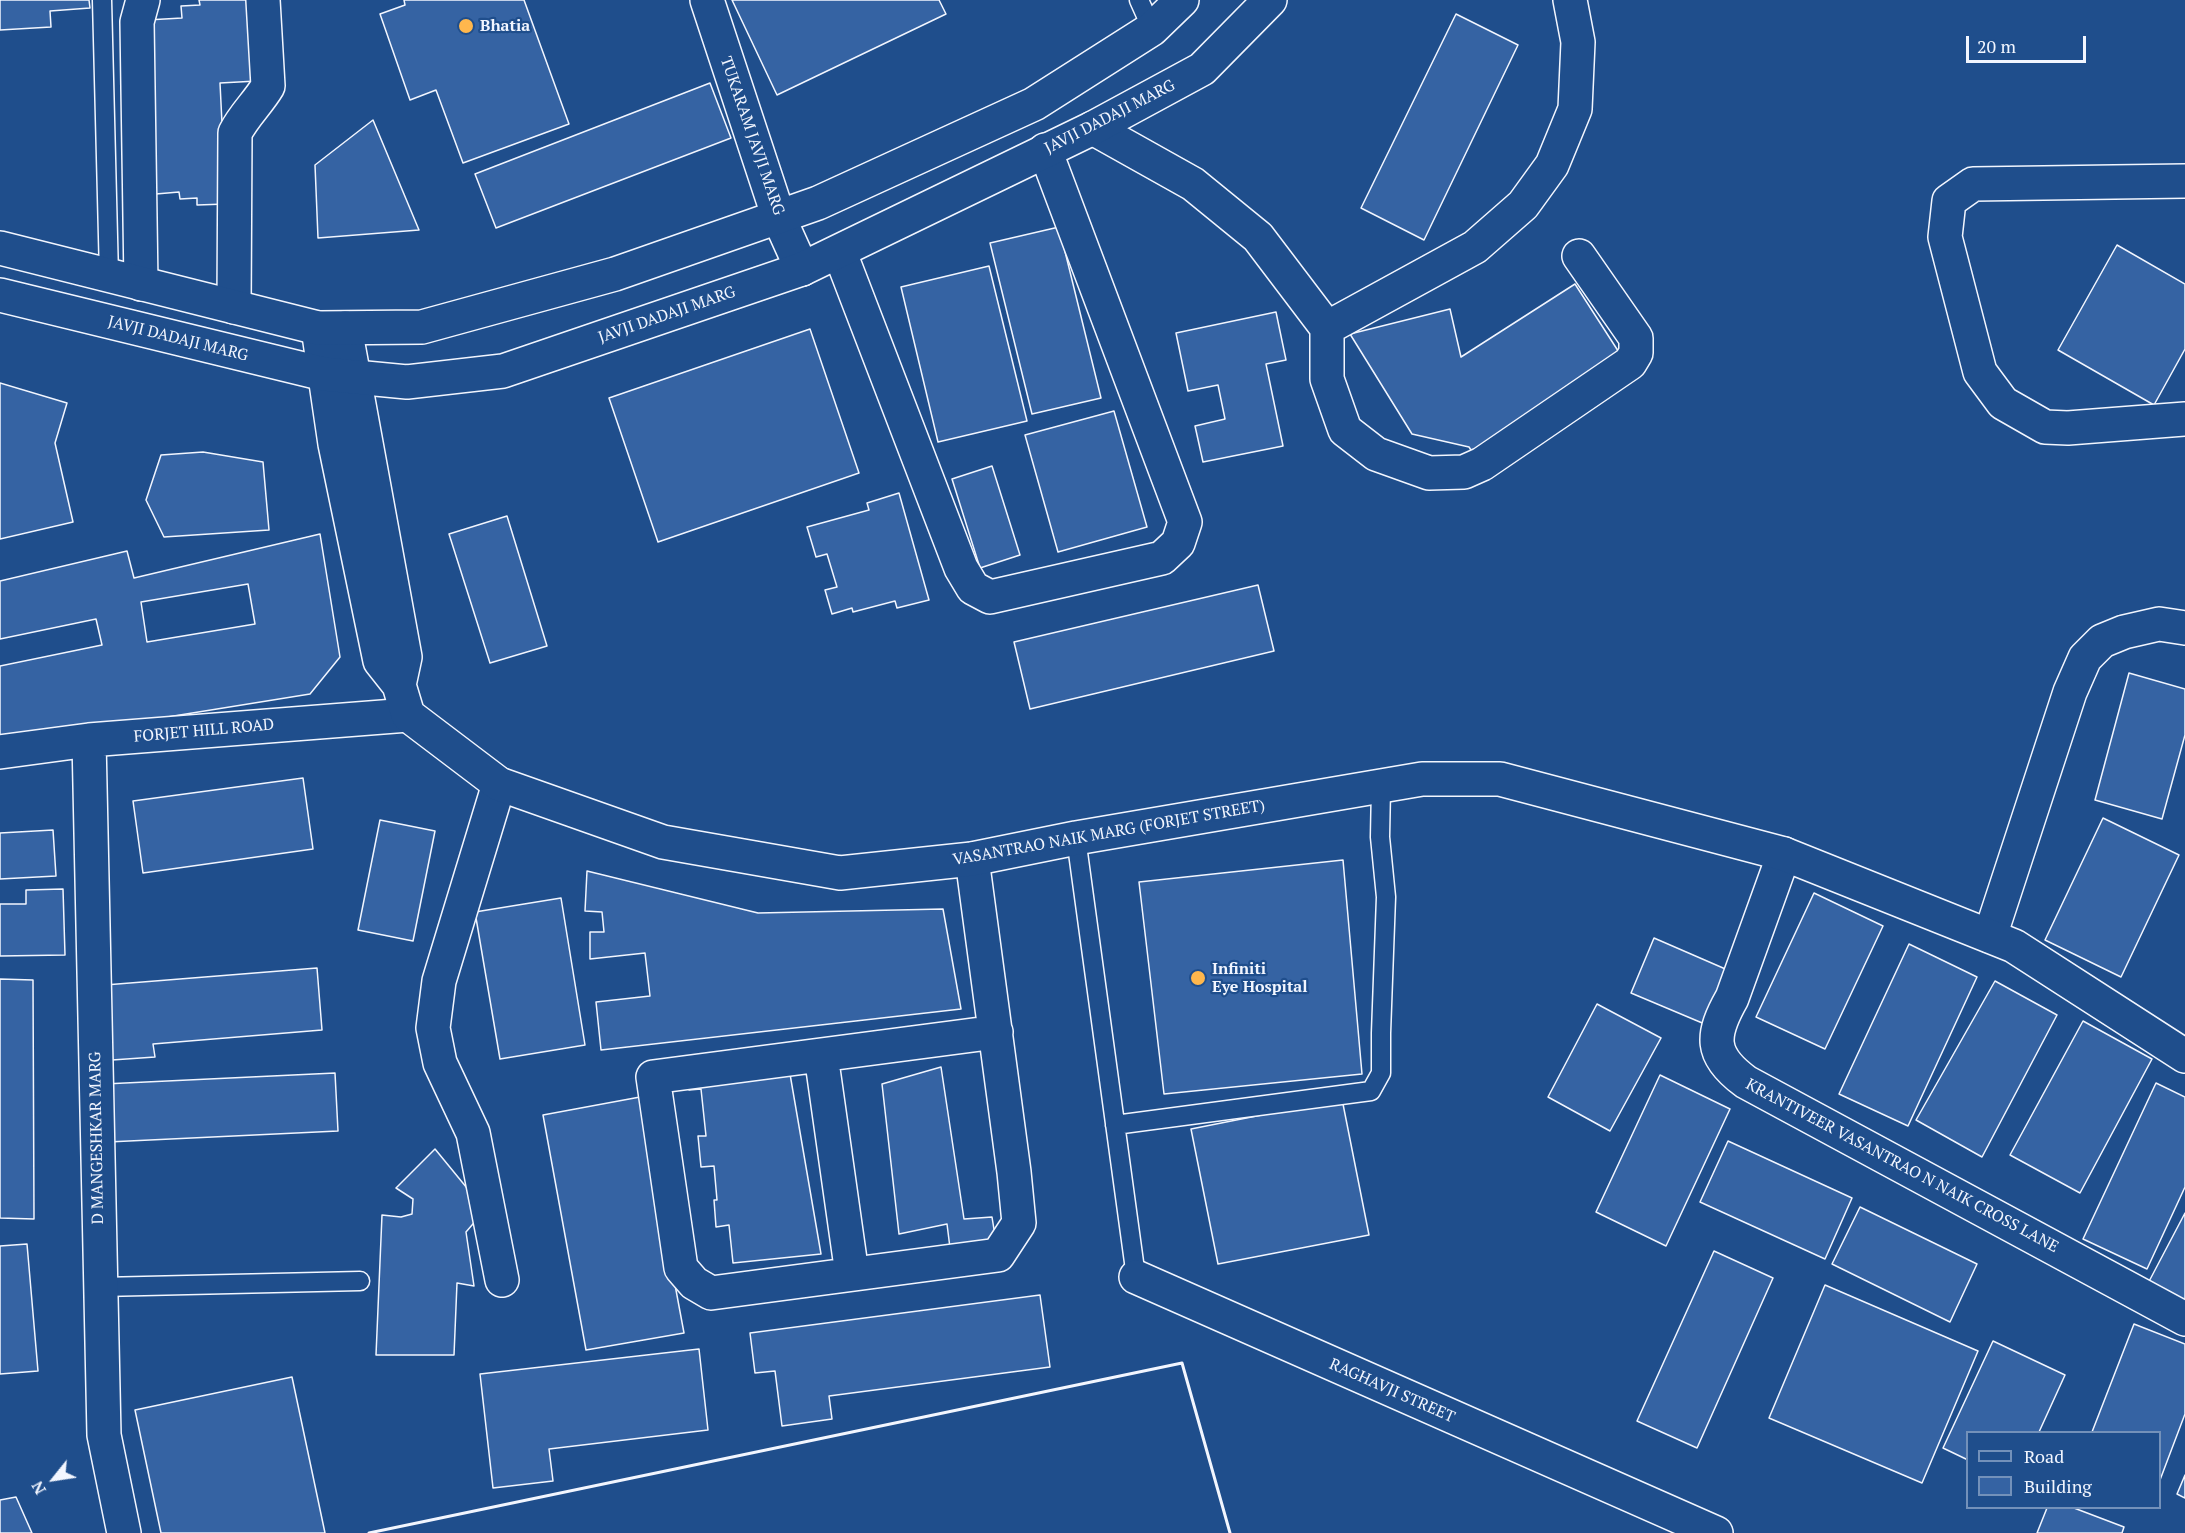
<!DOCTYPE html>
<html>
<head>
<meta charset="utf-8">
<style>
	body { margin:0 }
	#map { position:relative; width:2185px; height:1533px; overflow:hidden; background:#1f4e8c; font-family:"PT Serif",serif }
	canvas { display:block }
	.legend { position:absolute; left:1966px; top:1431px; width:195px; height:78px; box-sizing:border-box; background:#1f4e8c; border:2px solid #7391ba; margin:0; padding:8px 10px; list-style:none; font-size:18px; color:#f2f6ff }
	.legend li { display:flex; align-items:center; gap:12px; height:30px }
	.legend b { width:30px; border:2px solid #7391ba }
	.north { position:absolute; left:24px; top:1449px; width:60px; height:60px; -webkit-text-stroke:4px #1f4e8c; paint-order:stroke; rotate:240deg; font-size:16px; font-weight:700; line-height:24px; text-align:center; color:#f2f6ff }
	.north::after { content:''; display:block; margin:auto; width:21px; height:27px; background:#f2f6ff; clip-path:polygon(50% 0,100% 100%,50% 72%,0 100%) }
	.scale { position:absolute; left:1966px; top:36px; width:120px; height:27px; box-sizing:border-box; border:3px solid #f2f6ff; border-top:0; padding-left:8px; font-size:18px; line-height:21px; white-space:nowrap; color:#f2f6ff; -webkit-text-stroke:4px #1f4e8c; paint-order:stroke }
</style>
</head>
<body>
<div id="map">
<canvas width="2185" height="1533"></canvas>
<ul class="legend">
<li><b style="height:8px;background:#1f4e8c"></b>Road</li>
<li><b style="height:16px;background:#3563a3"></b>Building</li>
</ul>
<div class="north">N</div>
<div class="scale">20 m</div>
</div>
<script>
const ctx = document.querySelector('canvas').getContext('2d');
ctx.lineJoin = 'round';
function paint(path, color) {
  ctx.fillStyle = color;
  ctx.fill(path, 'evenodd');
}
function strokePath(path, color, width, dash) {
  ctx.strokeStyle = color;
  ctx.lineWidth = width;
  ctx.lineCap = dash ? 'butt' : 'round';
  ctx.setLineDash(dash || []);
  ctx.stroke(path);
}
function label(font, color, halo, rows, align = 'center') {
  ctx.font = font + ' "PT Serif",serif';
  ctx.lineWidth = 4.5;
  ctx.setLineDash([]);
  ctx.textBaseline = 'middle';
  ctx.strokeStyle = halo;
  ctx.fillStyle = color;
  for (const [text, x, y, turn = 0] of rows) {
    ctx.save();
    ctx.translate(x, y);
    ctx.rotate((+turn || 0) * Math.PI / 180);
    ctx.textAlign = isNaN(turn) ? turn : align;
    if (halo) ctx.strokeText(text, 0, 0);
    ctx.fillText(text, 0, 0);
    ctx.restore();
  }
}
const building = new Path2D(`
	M 0,0 L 89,0 L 90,8 L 50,11 L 51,27 L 0,30 Z
	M 199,0 L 253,0 L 257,81 L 220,83 L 226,204 L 197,205 L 197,198 L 180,199 L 179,192 L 156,194 L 147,20 L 182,18 L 181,6 L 200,5 Z
	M 404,0 L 524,0 L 569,124 L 463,163 L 436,90 L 410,100 L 380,14 L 405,5 Z
	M 732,0 L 939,0 L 946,14 L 777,95 Z
	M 1456,14 L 1518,45 L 1424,240 L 1361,208 Z
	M 710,83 L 731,138 L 496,228 L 475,174 Z
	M 373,120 L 419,230 L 318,238 L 315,165 Z
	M 1059,227 L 1101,398 L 1032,414 L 990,243 Z
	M 2117,245 L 2185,284 L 2185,349 L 2154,405 L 2058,350 Z
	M 989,266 L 1027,421 L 938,442 L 901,287 Z
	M 1575,284 L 1622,357 L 1473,453 L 1469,447 L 1412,434 L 1350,334 L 1450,309 L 1461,357 Z
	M 1276,312 L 1286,360 L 1266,364 L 1283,446 L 1203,462 L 1195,426 L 1225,419 L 1218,385 L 1188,391 L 1176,333 Z
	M 810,329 L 859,473 L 658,542 L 609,398 Z
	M 0,383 L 67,403 L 55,443 L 73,522 L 0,539 Z
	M 1114,411 L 1147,527 L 1058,552 L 1025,435 Z
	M 203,452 L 263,462 L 269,530 L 164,537 L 146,500 L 161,455 Z
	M 992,466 L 1020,555 L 980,568 L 952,479 Z
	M 899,493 L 929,600 L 897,608 L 895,601 L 853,612 L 852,608 L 832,614 L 825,590 L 837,587 L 827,554 L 816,557 L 807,527 L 869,510 L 867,503 Z
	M 507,516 L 547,646 L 490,663 L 449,534 Z
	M 320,534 L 340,657 L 310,694 L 0,744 L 0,666 L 102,645 L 96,619 L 0,639 L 0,581 L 127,551 L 134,578 ZM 248,584 L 255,624 L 147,642 L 141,602 Z
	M 1258,585 L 1274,651 L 1030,709 L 1014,642 Z
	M 2129,673 L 2185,689 L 2185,735 L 2162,819 L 2095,800 Z
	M 303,778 L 313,849 L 143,873 L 133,801 Z
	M 2103,818 L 2179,855 L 2121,977 L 2045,940 Z
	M 380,820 L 435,831 L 413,941 L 358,930 Z
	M 53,830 L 56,876 L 0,879 L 0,833 Z
	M 1343,860 L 1362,1074 L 1164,1094 L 1139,882 Z
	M 587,871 L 758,913 L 943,909 L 961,1009 L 601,1050 L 596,1002 L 650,996 L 645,953 L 590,959 L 590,932 L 604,932 L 602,912 L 585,911 Z
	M 63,889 L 65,955 L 0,956 L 0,904 L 26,904 L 26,890 Z
	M 1814,893 L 1883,926 L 1825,1049 L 1756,1017 Z
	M 561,898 L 585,1045 L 500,1059 L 475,912 Z
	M 1654,938 L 1730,971 L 1707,1025 L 1631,993 Z
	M 1909,944 L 1977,977 L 1908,1126 L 1839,1094 Z
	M 317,968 L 322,1030 L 153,1044 L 155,1057 L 112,1060 L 105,985 Z
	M 0,979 L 33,980 L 34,1219 L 0,1218 Z
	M 1995,981 L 2057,1015 L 1982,1157 L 1916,1120 Z
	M 1597,1004 L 1661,1038 L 1610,1131 L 1548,1097 Z
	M 2083,1021 L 2152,1059 L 2080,1193 L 2010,1155 Z
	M 941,1067 L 964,1219 L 992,1217 L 996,1242 L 950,1248 L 947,1224 L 899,1234 L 882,1084 Z
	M 335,1073 L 338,1131 L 108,1142 L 104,1084 Z
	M 790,1074 L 821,1254 L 733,1263 L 729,1225 L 716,1227 L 714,1200 L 717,1200 L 714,1166 L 701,1167 L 698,1136 L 706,1136 L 701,1089 L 689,1090 L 689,1082 Z
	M 1660,1075 L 1730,1109 L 1666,1246 L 1596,1212 Z
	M 2156,1083 L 2185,1097 L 2185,1187 L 2147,1269 L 2083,1239 Z
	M 640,1097 L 684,1333 L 586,1350 L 543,1115 Z
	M 1342,1099 L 1369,1235 L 1218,1264 L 1191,1129 Z
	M 1728,1141 L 1852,1198 L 1825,1259 L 1700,1202 Z
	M 435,1149 L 485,1210 L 466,1232 L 474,1286 L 457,1283 L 454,1355 L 376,1355 L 382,1215 L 401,1217 L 412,1214 L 413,1199 L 396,1188 Z
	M 1860,1207 L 1977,1264 L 1950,1322 L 1832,1264 Z
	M 2185,1213 L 2185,1311 L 2145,1289 Z
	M 27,1244 L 38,1371 L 0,1374 L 0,1246 Z
	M 1714,1251 L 1773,1278 L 1697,1448 L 1637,1421 Z
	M 1825,1285 L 1978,1351 L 1922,1483 L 1769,1418 Z
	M 1040,1295 L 1050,1367 L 829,1396 L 832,1419 L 782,1426 L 775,1371 L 755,1373 L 750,1333 Z
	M 2134,1324 L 2185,1344 L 2185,1414 L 2160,1480 L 2160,1432 L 2092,1432 Z
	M 1993,1341 L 2065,1375 L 2039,1432 L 1968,1432 L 1968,1460 L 1943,1448 Z
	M 699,1349 L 708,1430 L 549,1449 L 553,1481 L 493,1488 L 480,1374 Z
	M 292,1377 L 325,1533 L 161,1533 L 135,1410 Z
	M 2185,1475 L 2185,1498 L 2177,1494 Z
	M 16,1497 L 32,1533 L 0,1533 L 0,1500 Z
	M 2047,1508 L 2074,1508 L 2124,1527 L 2122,1533 L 2037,1533 Z`);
const service = new Path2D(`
	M 102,0 L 109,276
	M 1139,0 L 1152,29
	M 1076,838 L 1136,1277
	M 1115,1125 L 1371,1091 L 1381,1073 L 1381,1033 L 1386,897 L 1380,837 L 1381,787
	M 101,1287 L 360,1281`);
const minor = new Path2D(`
	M 707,0 L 779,218 L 802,269
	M 1093,128 L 1193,184 L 1258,237 L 1327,328 L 1327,379 L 1345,430 L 1376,454 L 1429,473 L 1464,472 L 1482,464 L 1630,363 L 1636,353 L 1636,338 L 1579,256
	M 2185,181 L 1973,184 L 1949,201 L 1945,237 L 1980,372 L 2003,403 L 2045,427 L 2068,428 L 2185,419
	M 840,253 L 961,568 L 973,588 L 990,597 L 1162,558 L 1178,543 L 1185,522 L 1045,150
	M 141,284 L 137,22 L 143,0
	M 234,307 L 235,133 C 244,115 258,103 268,86 L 263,0
	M 1327,328 L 1475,247 L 1523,205 L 1552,165 L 1575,109 L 1578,42 L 1570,0
	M 89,740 L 104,1435 L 124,1533
	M 0,752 L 89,740 L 408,715
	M 499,784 L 439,981 L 433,1028 L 440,1063 L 473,1133 L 502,1280
	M 1784,854 L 1732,998 C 1711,1035 1709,1055 1746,1082 L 2185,1319
	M 972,859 L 1014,1172 L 1019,1223 L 998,1255 L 711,1293 L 694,1283 L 681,1268 L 653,1077 L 996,1032
	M 1990,936 L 2070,692 L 2085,658 L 2102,641 L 2124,632 L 2159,624 L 2185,628
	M 821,1055 L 852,1274
	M 1136,1277 L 1716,1533`);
const tertiary = new Path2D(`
	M 318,328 L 335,444 L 380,661 L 399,685 L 408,715 L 499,784 L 663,842 L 840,873 L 972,859 L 1076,838 L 1422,779 L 1500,779 L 1784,854 L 2014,946 L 2185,1056
	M 345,328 L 405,657 L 399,685`);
const secondary = new Path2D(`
	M 0,248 L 318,328 L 422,327 L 615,274 L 818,203 L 1034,104 L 1152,29 L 1182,0
	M 0,295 L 324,374 L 407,382 L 503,371 L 802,269 L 1093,128 L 1202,69 L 1270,0`);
const wall = new Path2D(`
	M 369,1533 L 1182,1363 L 1230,1533`);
const markers = [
	[466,26,8,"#ffb74d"],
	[1198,978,8,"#ffb74d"]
];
const poiNames = [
	["Bhatia",480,26],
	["Infiniti",1212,969],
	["Eye Hospital",1212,987]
];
const streetNames = [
	["JAVJI DADAJI MARG",1110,117,-27],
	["TUKARAM JAVJI MARG",752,136,71],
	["JAVJI DADAJI MARG",667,315,-19],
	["JAVJI DADAJI MARG",178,339,14],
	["FORJET HILL ROAD",204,731,-5],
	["VASANTRAO NAIK MARG (FORJET STREET)",1109,833,-10],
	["D MANGESHKAR MARG",97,1138,-91],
	["KRANTIVEER VASANTRAO N NAIK CROSS LANE",1902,1166,28],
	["RAGHAVJI STREET",1392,1391,24]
];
paint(building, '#3563a3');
strokePath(building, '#f2f6ff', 1.5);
strokePath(service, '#f2f6ff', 21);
strokePath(minor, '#f2f6ff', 36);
strokePath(tertiary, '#f2f6ff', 36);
strokePath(secondary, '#f2f6ff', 36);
strokePath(service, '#1f4e8c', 18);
strokePath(minor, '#1f4e8c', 33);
strokePath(tertiary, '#1f4e8c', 33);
strokePath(secondary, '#1f4e8c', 33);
strokePath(wall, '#f2f6ff', 3);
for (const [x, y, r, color] of markers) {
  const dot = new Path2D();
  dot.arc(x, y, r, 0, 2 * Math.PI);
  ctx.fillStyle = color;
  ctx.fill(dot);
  strokePath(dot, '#1f4e8c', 2);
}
label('bold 16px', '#f2f6ff', '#1f4e8c', poiNames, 'left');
label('16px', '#f2f6ff', '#1f4e8c', streetNames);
</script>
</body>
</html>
